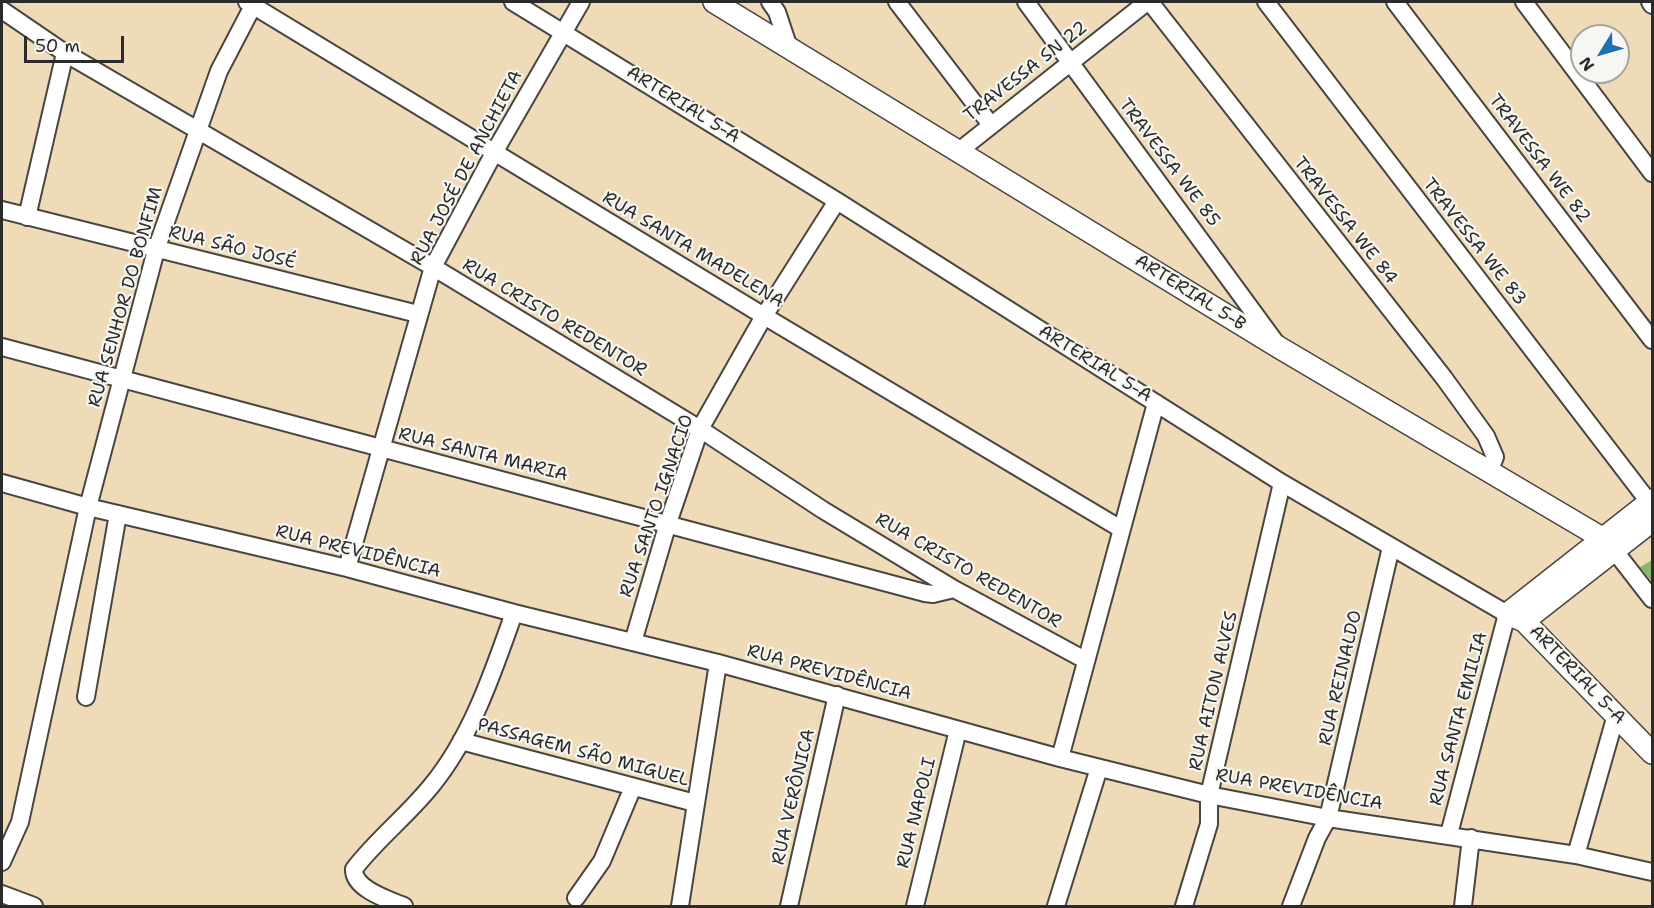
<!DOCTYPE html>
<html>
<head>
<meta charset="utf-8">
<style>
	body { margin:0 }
	#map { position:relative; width:1654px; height:908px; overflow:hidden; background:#f0dbb9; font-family:"Shantell Sans",sans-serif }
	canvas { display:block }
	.frame { position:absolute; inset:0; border:3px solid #2b2b2b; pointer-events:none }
	.north { position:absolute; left:1570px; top:24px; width:60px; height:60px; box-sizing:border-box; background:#f6f6f2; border:2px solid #a5a5a2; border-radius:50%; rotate:233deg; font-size:16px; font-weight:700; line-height:24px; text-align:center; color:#2b2b2b }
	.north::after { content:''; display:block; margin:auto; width:21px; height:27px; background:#1f6fb2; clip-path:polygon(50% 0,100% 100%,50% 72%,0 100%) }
	.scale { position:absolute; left:24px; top:36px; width:100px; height:27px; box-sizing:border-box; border:3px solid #2b2b2b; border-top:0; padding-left:8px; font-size:18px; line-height:21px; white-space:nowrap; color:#2b2b2b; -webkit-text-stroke:4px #f6f6f2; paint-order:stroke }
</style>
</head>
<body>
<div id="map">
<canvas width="1654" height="908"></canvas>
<div class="frame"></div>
<div class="north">N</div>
<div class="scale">50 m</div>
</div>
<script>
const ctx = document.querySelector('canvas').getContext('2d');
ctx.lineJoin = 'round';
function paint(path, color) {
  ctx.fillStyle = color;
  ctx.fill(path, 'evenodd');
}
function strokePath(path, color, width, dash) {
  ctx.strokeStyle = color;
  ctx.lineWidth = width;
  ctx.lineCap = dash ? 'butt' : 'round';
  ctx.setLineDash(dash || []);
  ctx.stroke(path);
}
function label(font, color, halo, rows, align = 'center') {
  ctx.font = font + ' "Shantell Sans",sans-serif';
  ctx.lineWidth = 4.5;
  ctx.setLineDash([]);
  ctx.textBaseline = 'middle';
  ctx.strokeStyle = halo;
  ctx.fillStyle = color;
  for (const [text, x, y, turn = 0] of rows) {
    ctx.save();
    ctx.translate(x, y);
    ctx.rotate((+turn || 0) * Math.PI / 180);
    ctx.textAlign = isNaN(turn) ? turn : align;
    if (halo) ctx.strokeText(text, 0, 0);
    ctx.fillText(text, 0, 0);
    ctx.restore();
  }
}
const forest = new Path2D(`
	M 1652,560 L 1652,582 L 1640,567 Z`);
const minor = new Path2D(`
	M 247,2 L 764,316 L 1121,529
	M 513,2 L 837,201 L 1282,483 L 1507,614 L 1449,834
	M 770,2 L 777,12 L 789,48
	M 897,2 L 991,125
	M 1026,2 L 1276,343
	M 1150,2 L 1444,378 L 1486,436 L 1495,457 L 1490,470
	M 1266,2 L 1652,506
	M 1395,2 L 1652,340
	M 1524,2 L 1652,173
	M 1650,2 L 1652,5
	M 2,10 L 65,53 L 433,267 L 700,429 L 823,510 L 954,589 L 1085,660
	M 959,151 L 1147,2
	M 2,210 L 418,314
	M 27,217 L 65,53
	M 2,347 L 925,593 L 933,594 L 954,589
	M 2,483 L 88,507 L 347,568 L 514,613 L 718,663 L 1060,758 L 1209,795 L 1328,818 L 1576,855 L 1652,872
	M 1614,550 L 1652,599
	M 347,568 L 433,267 L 495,151 L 581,2
	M 633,642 L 668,523 L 700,429 L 764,316 L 837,201
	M 86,697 L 118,514
	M 461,741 L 695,803
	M 1060,758 L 1156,403
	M 1576,855 L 1616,715
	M 2,862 L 20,822 L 88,507 L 156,250 L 219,71 L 255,2
	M 2,894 L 34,906
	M 576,898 L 602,861 L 633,787
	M 404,906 C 389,900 353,889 354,869 C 377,839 408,815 432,785 C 472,736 493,672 514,613
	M 680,906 L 718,663
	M 789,906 L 837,695
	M 915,906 L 958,730
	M 1056,906 L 1099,768
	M 1184,906 L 1209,824 L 1209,795 L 1282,483
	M 1291,906 L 1317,838 L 1328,818 L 1391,547
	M 1463,906 L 1471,838`);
const major = new Path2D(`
	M 714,2 L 1280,348 L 1602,538 L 1614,550
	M 1652,500 L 1507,614 L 1524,621 L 1652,753
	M 1524,621 L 1652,521`);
const streetNames = [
	["TRAVESSA SN 22",1026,72,-38],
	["ARTERIAL 5-A",683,105,32],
	["TRAVESSA WE 82",1539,159,53],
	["TRAVESSA WE 85",1169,163,53],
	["RUA JOSÉ DE ANCHIETA",467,168,-62],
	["TRAVESSA WE 84",1345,221,52],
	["TRAVESSA WE 83",1474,242,52],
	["RUA SÃO JOSÉ",232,248,14],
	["RUA SANTA MADELENA",693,250,31],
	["ARTERIAL 5-B",1190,293,32],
	["RUA SENHOR DO BONFIM",126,297,-74],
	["RUA CRISTO REDENTOR",554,318,31],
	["ARTERIAL 5-A",1095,364,32],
	["RUA SANTA MARIA",483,455,14],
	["RUA SANTO IGNACIO",657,506,-71],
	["RUA PREVIDÊNCIA",358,552,14],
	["RUA CRISTO REDENTOR",968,571,30],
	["RUA PREVIDÊNCIA",829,673,15],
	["ARTERIAL 5-A",1577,675,46],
	["RUA REINALDO",1341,678,-77],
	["RUA AITON ALVES",1214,691,-77],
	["RUA SANTA EMILIA",1459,719,-75],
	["PASSAGEM SÃO MIGUEL",583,753,15],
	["RUA PREVIDÊNCIA",1299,790,10],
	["RUA VERÔNICA",794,797,-77],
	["RUA NAPOLI",917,813,-76]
];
paint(forest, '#8bb66e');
strokePath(minor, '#494540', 20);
strokePath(major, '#494540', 24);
strokePath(minor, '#fff', 16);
strokePath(major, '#fff', 21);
label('18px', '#2b2b2b', '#f6f6f2', streetNames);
</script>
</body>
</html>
